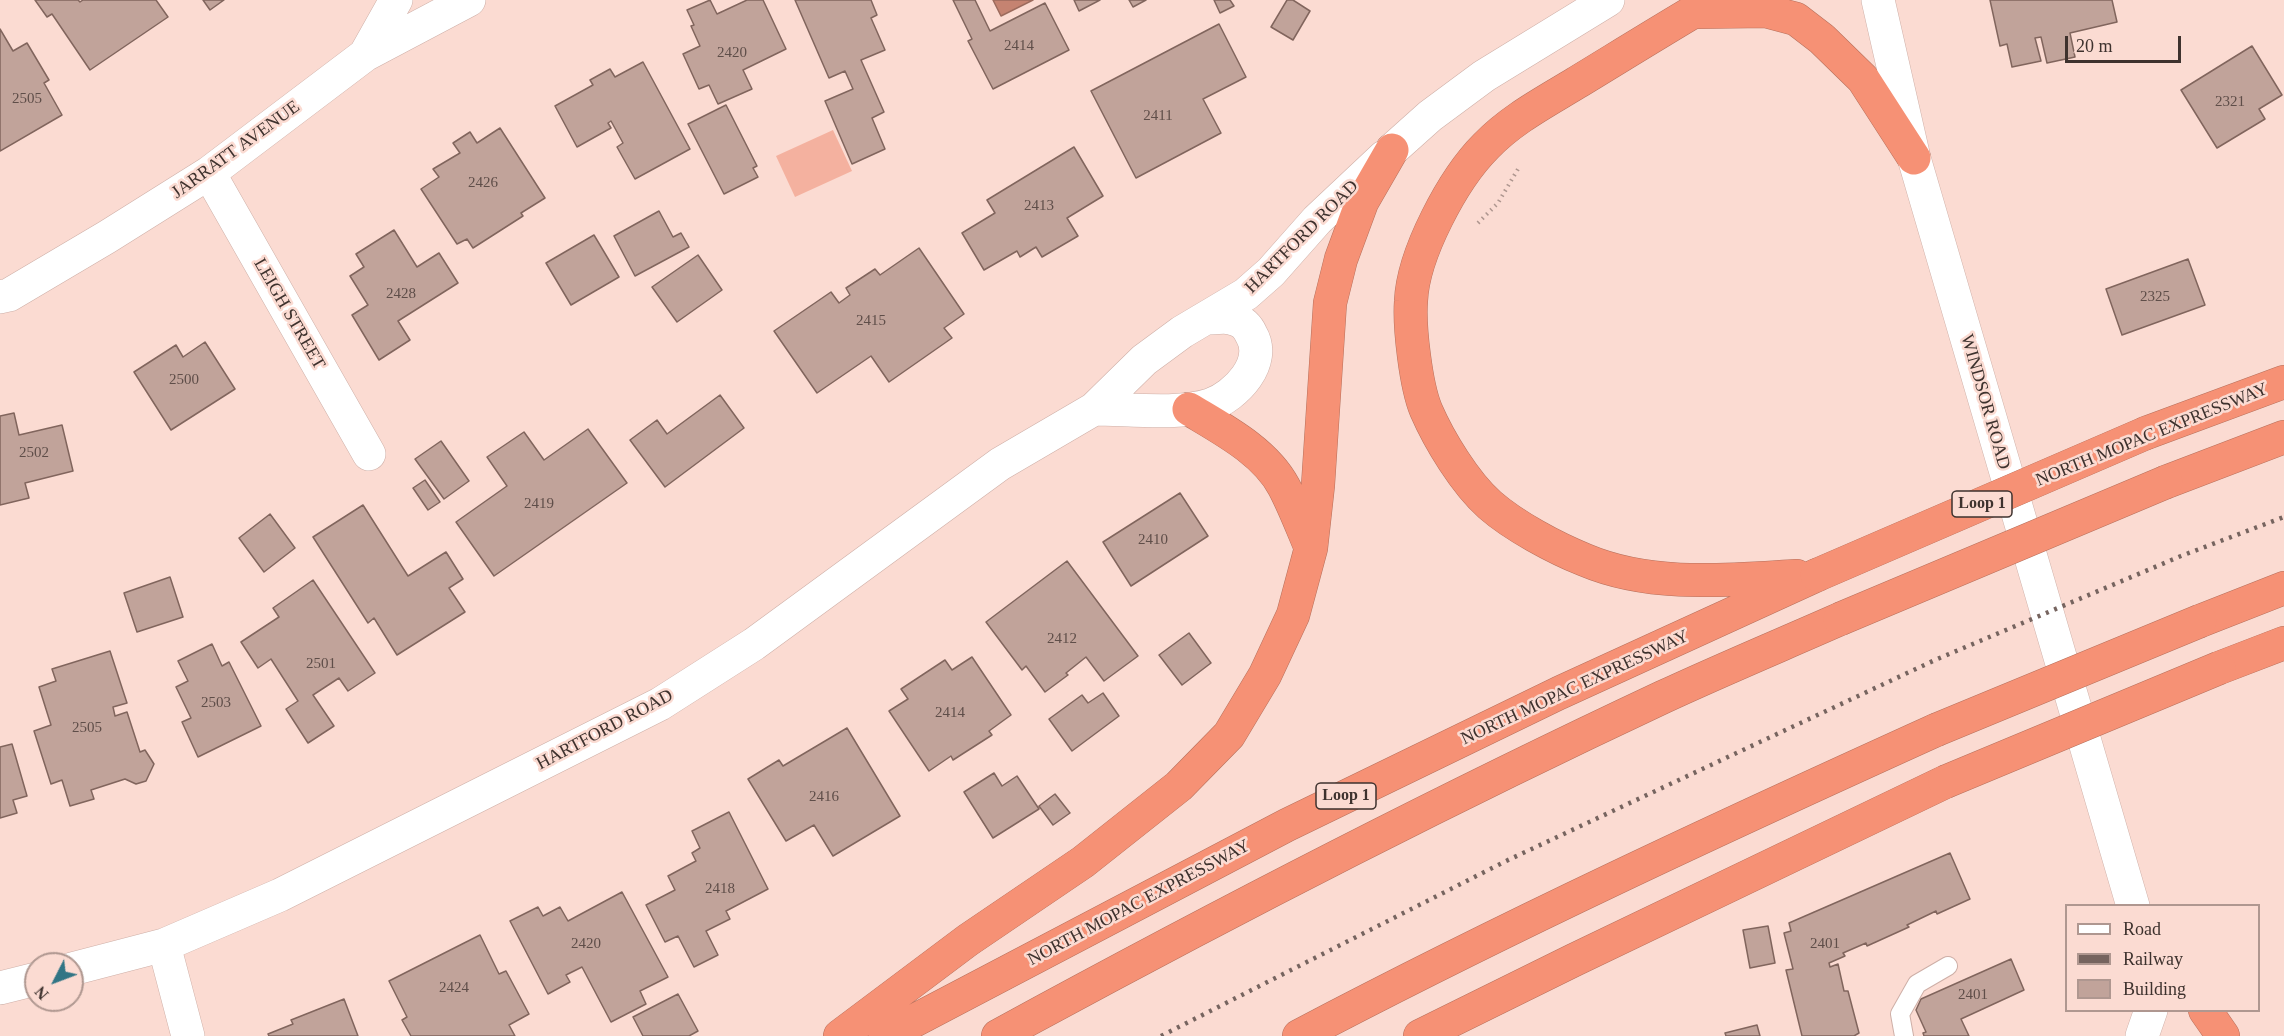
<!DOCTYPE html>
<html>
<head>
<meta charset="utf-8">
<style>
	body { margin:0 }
	#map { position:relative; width:2284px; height:1036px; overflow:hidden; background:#fbdbd2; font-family:Georgia,serif }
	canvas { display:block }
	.legend { position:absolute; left:2065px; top:904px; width:195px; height:108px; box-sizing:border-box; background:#fbdbd2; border:2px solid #af9790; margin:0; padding:8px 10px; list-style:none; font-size:18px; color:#3e322e }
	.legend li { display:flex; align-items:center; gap:12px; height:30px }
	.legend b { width:30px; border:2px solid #af9790 }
	.north { position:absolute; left:24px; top:952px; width:60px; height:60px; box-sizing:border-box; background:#fbdbd2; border:2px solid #af9790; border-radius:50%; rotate:228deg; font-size:16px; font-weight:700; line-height:24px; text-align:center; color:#3e322e }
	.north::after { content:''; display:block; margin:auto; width:21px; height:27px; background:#317585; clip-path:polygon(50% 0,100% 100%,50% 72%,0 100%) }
	.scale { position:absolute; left:2065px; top:36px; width:116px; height:27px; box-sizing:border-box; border:3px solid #3e322e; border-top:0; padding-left:8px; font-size:18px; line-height:21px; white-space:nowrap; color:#3e322e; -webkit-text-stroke:4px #fbdbd2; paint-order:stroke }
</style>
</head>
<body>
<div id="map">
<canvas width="2284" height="1036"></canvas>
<ul class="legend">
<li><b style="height:8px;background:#fff"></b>Road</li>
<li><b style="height:8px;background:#76645f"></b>Railway</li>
<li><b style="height:16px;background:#c1a39a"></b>Building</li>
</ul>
<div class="north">N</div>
<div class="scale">20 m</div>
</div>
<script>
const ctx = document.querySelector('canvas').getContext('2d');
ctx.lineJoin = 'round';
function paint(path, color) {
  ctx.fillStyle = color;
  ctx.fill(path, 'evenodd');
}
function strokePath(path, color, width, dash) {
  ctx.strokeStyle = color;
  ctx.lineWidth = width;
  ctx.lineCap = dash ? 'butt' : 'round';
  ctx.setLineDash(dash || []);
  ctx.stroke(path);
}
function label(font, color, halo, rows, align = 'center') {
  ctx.font = font + ' Georgia,serif';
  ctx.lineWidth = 5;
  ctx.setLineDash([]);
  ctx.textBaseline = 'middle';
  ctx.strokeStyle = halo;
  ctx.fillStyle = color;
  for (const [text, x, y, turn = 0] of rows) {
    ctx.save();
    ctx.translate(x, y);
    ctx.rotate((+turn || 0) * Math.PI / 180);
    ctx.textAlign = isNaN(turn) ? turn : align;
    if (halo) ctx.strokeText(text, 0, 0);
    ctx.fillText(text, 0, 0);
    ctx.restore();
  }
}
const green = new Path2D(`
	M 833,130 L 852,171 L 795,197 L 776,156 Z`);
const water = new Path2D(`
	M 993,0 L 1033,0 L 1001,16 Z`);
const building = new Path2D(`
	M 35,0 L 78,0 L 80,2 L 83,0 L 156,0 L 168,17 L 90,70 L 52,14 L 47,17 Z
	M 203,0 L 224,0 L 210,10 Z
	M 710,0 L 717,14 L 747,0 L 763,0 L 786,49 L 743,70 L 752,89 L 718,104 L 709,85 L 699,89 L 683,54 L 700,46 L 691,26 L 694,25 L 687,10 Z
	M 795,0 L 871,0 L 877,15 L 871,18 L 885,50 L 861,60 L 884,112 L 872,118 L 885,149 L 852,164 L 825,101 L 853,89 L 845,71 L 829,78 Z
	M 953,0 L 975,0 L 990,31 L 1045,3 L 1069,50 L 993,89 L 968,41 L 972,39 Z
	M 1074,0 L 1100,0 L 1079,11 Z
	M 1129,0 L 1146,0 L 1133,7 Z
	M 1214,0 L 1230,0 L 1234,6 L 1220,13 Z
	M 1287,0 L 1293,0 L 1310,11 L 1293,40 L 1271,27 Z
	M 1990,0 L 2112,0 L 2117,22 L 2070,33 L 2075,57 L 2047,63 L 2041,37 L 2035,38 L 2041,61 L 2012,67 L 2007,44 L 2000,46 Z
	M 1219,24 L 1246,77 L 1203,99 L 1221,133 L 1136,178 L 1091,91 Z
	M 0,29 L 13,51 L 27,43 L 49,80 L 44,83 L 62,115 L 0,151 Z
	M 2252,46 L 2282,95 L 2259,109 L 2265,119 L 2217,148 L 2181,90 Z
	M 643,62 L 690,149 L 635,179 L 617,147 L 623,143 L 611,121 L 608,123 L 611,128 L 577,147 L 555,106 L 593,85 L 590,80 L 610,69 L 615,77 Z
	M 726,105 L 757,166 L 753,168 L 758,177 L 724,194 L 688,124 Z
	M 500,128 L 545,198 L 521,213 L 523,216 L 473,248 L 467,239 L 457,244 L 421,189 L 439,177 L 433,169 L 460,153 L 453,143 L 470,132 L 477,143 Z
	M 1074,147 L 1103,196 L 1067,218 L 1078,236 L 1042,257 L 1036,247 L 1020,257 L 1017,251 L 984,270 L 962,233 L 995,213 L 987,200 Z
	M 659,211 L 673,237 L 681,233 L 689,247 L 635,276 L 614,236 Z
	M 394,230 L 417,267 L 439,253 L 458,283 L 398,321 L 410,340 L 379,360 L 352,315 L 368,305 L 350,276 L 364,267 L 356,254 Z
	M 594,235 L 619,277 L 571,305 L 546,263 Z
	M 919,248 L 964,314 L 944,328 L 952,338 L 889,382 L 871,356 L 817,393 L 774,331 L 831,292 L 839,303 L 850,295 L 846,288 L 875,269 L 880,275 Z
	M 698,255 L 722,290 L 677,322 L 652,287 Z
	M 2188,259 L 2205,305 L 2122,335 L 2106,289 Z
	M 205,342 L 235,389 L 171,430 L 134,372 L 176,345 L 183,357 Z
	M 720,395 L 744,428 L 665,487 L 630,440 L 657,420 L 667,434 Z
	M 14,413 L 19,435 L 62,425 L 73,471 L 25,483 L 29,498 L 0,505 L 0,416 Z
	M 588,429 L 627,483 L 494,576 L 456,522 L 507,486 L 487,457 L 524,432 L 544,460 Z
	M 441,441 L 469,481 L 444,499 L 415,459 Z
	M 425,480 L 440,502 L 428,510 L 413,488 Z
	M 1180,493 L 1208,536 L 1131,586 L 1103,542 Z
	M 363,505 L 408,576 L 446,552 L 463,579 L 449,588 L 465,612 L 397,655 L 374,618 L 368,623 L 313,537 Z
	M 270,514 L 295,548 L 264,572 L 239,538 Z
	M 1067,561 L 1138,656 L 1104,681 L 1086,657 L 1066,673 L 1068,675 L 1045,692 L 1026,666 L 1022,670 L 986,622 Z
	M 170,577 L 183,617 L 137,632 L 124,593 Z
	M 313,580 L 375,673 L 348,691 L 339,678 L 313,695 L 334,726 L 308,743 L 286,709 L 298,701 L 271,659 L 258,668 L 241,642 L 279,617 L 273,608 Z
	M 1189,633 L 1211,663 L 1182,685 L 1159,655 Z
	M 212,644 L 222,666 L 229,662 L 261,726 L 198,757 L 182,722 L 191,718 L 176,687 L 188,681 L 178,661 Z
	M 110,651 L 127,703 L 113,707 L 115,716 L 127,712 L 140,752 L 145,750 L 154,764 L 146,781 L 136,784 L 125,779 L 91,790 L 94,799 L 70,806 L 62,780 L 51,784 L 34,731 L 51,725 L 39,687 L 56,681 L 52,669 Z
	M 972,657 L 1011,715 L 989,731 L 992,735 L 953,760 L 951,756 L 929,771 L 889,711 L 908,699 L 901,689 L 945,660 L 952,670 Z
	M 1103,693 L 1119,716 L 1072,751 L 1049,719 L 1082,695 L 1088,703 Z
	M 847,728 L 900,816 L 833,856 L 814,825 L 786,841 L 748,779 L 779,760 L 783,766 Z
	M 12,744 L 27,796 L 13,800 L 17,813 L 0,818 L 0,747 Z
	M 994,773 L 1002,786 L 1017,776 L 1039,809 L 993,838 L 964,792 Z
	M 1055,794 L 1070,813 L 1053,825 L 1039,806 Z
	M 729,812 L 768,889 L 726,911 L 730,919 L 706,931 L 718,955 L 694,967 L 678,936 L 665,942 L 646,905 L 675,890 L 668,876 L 696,861 L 692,853 L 700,848 L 692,831 Z
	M 1950,853 L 1970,899 L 1937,914 L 1936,911 L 1907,925 L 1909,927 L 1867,946 L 1866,943 L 1843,953 L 1845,956 L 1829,963 L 1830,967 L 1838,964 L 1844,991 L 1848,991 L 1859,1033 L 1854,1036 L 1802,1036 L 1786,970 L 1793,969 L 1784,933 L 1791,931 L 1789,923 Z
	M 622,892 L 668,977 L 640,991 L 646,1004 L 611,1022 L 582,967 L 566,975 L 570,982 L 548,994 L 510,921 L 538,907 L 543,916 L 560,907 L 568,921 Z
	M 1768,926 L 1775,963 L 1750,968 L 1743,930 Z
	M 480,935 L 499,974 L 506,971 L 529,1014 L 509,1025 L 515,1036 L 411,1036 L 402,1020 L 407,1017 L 389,981 Z
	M 2011,959 L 2024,990 L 1961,1019 L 1969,1036 L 1924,1036 L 1923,1033 L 1926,1032 L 1916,1010 L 1921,999 Z
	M 678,994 L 698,1031 L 689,1036 L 643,1036 L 633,1017 Z
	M 344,999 L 358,1036 L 269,1036 L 268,1034 L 293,1024 L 291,1020 Z
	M 1757,1025 L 1760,1036 L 1726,1036 L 1725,1033 Z`);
const path = new Path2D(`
	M 1478,223 L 1498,203 L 1518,169`);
const service = new Path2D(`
	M 1904,1036 L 1900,1014 L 1917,984 L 1948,966`);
const minor = new Path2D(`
	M 365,55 L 396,0
	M 209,173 L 369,454
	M 0,297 L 9,295 L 107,237 L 209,173 L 365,55 L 469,0
	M 1094,409 C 1128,409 1179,415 1210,405 C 1236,396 1268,362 1251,334 C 1248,327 1242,321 1234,319 C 1227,316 1215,318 1207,318
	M 164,945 L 188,1036
	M 72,969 L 164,945 L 280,895 L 660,704 L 754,644 L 1000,464 L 1094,409 L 1144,360 L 1182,332 L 1246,294 L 1271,272 L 1317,220 L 1384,157
	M 0,988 L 36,979`);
const secondary = new Path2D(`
	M 1878,0 L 1914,158 L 2133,906
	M 1392,150 L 1430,116 L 1484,76 L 1608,0
	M 2142,1036 L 2151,1010`);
const motorway = new Path2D(`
	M 1713,0 C 1667,27 1622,55 1576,83 C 1545,102 1512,119 1486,146 C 1453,179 1413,254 1411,301 C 1409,327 1416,386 1426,410 C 1439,440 1465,483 1490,505 C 1514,526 1555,548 1585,560 C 1651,588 1727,580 1797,576
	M 1693,12 L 1766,11 L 1796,19 L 1822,39 L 1863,79 L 1914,158
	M 1189,409 C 1222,429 1265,451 1284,487 C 1294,506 1302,527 1310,546
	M 2146,433 L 2284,382
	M 2166,482 L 2284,437
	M 2200,621 L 2284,588
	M 2219,668 L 2284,643
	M 2205,1010 L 2223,1036
	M 840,1036 L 968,940 L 1083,862 L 1179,786 L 1229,735 L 1265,675 L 1293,615 L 1311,548 L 1318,485 L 1330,303 L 1341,259 L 1362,202 L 1392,150
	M 885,1036 L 1287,825 L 1559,693 L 1817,575
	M 998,1036 C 1216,917 1437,803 1663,697 C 1721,670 1781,645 1840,619
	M 1299,1036 C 1508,926 1722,827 1936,730
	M 1420,1036 L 1574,960 L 1945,782`);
const rail = new Path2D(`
	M 1161,1036 L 1506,861 L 1935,660 L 2181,556 L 2284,517`);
const motorwayBridge = new Path2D(`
	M 1817,575 L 2146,433
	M 1840,619 L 2166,482
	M 1936,730 L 2200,621
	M 1945,782 L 2219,668`);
const numberNames = [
	["2414",1019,46],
	["2420",732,53],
	["2505",27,99],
	["2321",2230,102],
	["2411",1158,116],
	["2426",483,183],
	["2413",1039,206],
	["2428",401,294],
	["2325",2155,297],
	["2415",871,321],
	["2500",184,380],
	["2502",34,453],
	["2419",539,504],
	["2410",1153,540],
	["2412",1062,639],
	["2501",321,664],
	["2503",216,703],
	["2414",950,713],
	["2505",87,728],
	["2416",824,797],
	["2418",720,889],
	["2420",586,944],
	["2401",1825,944],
	["2424",454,988],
	["2401",1973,995]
];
const shields = [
	[1982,504,60],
	[1346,796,60]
];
const shieldNames = [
	["Loop 1",1982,504],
	["Loop 1",1346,796]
];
const streetNames = [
	["JARRATT AVENUE",236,150,-36],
	["HARTFORD ROAD",1302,237,-45],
	["LEIGH STREET",289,314,60],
	["WINDSOR ROAD",1985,402,74],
	["NORTH MOPAC EXPRESSWAY",2152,435,-22],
	["NORTH MOPAC EXPRESSWAY",1575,688,-25],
	["HARTFORD ROAD",605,730,-28],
	["NORTH MOPAC EXPRESSWAY",1139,903,-28]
];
paint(green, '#f4b19f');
paint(water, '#c58371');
strokePath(water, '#9c6b5d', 1.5);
paint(building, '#c1a39a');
strokePath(building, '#81655d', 1.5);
strokePath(service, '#ceafa7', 20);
strokePath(minor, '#ceafa7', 34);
strokePath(secondary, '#ceafa7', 34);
strokePath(motorway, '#b6705c', 34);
strokePath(path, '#ae968f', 4, [1.5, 4.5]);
strokePath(service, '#fff', 18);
strokePath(minor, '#fff', 33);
strokePath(secondary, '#fff', 33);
strokePath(motorway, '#f69175', 33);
strokePath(rail, '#76645f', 4.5, [3, 6]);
strokePath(motorwayBridge, '#b6705c', 34, []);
strokePath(motorwayBridge, '#f69175', 33);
label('15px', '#5f4e49', null, numberNames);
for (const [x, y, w] of shields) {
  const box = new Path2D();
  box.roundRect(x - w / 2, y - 13, w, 26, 4.5);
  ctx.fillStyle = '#fbdbd2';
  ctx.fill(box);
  strokePath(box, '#3e322e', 1.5);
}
label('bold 16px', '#3e322e', null, shieldNames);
label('18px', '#3e322e', '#fbdbd2', streetNames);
</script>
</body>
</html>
